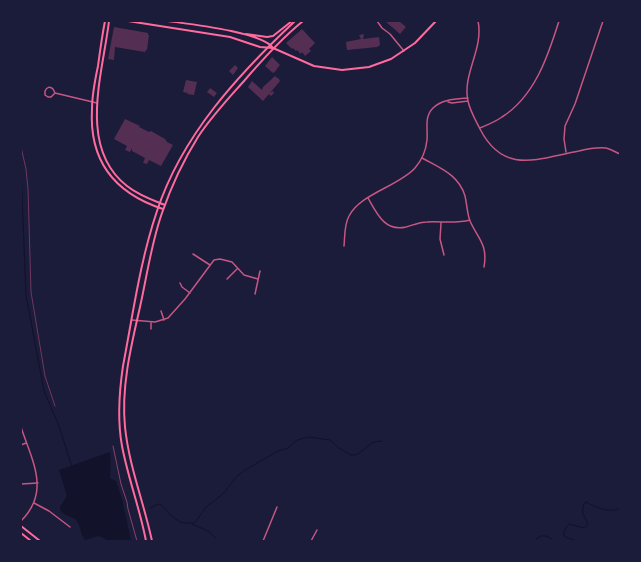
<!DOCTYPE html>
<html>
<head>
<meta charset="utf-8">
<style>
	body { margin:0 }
	#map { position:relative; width:641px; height:562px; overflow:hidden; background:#1b1b3a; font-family:"DM Sans",sans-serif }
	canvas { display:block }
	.frame { position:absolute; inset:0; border:22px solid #1b1b3a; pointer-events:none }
</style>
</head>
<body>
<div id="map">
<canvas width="641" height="562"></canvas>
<div class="frame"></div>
</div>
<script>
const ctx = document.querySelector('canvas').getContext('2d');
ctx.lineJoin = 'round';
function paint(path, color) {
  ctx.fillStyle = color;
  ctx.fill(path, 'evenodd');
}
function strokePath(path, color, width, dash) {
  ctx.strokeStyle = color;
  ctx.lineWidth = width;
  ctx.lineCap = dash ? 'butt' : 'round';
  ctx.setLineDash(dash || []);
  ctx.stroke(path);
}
const water = new Path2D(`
	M 110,452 C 111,461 110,469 110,478 L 116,481 L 122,499 L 131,541 L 108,541 L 104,538 L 98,536 L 85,540 C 80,534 81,526 77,521 C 72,515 65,517 60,510 L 60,507 L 67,496 L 59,470 Z`);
const stream = new Path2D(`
	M 21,170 L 26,295 L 44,391 L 59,426 L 72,467
	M 150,508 L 158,504 L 162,505 L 170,515 L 180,522 L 185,523 L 194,523 L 197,520 L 206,507 L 223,494 L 237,476 L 245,470 L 278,451 L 288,448 L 297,440 L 309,437 L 330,440 L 339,448 L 351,455 L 354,455 L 358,454 L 373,442 L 382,441
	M 192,524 L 208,531 L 216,538
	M 536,541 L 537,538 C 543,534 549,536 554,541
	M 577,541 L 565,537 C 562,532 566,527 569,524 L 584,528 L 587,526 L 587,521 C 582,514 582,512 584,503 L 586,502 C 594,507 611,514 620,508`);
const building = new Path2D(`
	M 385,21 L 399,21 L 406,27 L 400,34 Z
	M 114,27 L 148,33 L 148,35 L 149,35 L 147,50 L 146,50 L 145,52 L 115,47 L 114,60 L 108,59 Z
	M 302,29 L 315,43 L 309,49 L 311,51 L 305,56 L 302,52 L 301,54 L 297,50 L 296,51 L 293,48 L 292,49 L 286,43 Z
	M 364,34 L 363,39 L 379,37 L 380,45 L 377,47 L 347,50 L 346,42 L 361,39 L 359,35 Z
	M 272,57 L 280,65 L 276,70 L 277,70 L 273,73 L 265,66 Z
	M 235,65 L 238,68 L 233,75 L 229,71 Z
	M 275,76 L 279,79 L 280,81 L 270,93 L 273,91 L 274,93 L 271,96 L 269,94 L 263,101 L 248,87 L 252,81 L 262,90 L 263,87 Z
	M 186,80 L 197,82 L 194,95 L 187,94 L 188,93 L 183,92 Z
	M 210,88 L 217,93 L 214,97 L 207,92 Z
	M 125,119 L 140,126 L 139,127 L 149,132 L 151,131 L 165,139 L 167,142 L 173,145 L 161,166 L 149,160 L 147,164 L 143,163 L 145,158 L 132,151 L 132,148 L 130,152 L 125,150 L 127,146 L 114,139 Z`);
const path = new Path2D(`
	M 113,446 L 121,484 L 127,502 L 128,509 L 137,541`);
const service = new Path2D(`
	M 21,147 L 26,169 L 28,189 L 31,292 L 45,376 L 55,406`);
const minor = new Path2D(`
	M 377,21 L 382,28 L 390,34 L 404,51
	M 478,21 C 484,49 462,74 468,101 C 470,111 476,121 480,129 C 504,176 539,158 579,151 C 587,149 597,147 606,148 C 611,149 615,152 620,154
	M 55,93 L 51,97 L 48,97 L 45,95 L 45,91 C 47,87 50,86 53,89 L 55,93 L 97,103
	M 448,102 L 452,103 L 468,101
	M 480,128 C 487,125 495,122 502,117 C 535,96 548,56 559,21
	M 566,152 L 564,139 L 565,126 L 575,104 L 603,21
	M 422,158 C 440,168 459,175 465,196 C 467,204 467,213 470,221 C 478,239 488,244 484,267
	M 368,198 C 377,214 385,232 406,227 C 413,225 420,222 427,222 C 442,221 455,224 470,220
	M 441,223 L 440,239 L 444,255
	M 344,246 C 345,236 344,225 349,216 C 360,194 399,186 415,168 C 422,160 426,150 427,140 C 428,128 424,117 433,108 C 442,99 456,99 468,98
	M 193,254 L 210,265
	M 227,279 L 237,269
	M 180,283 L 182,287 L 190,293
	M 255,294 L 260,271
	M 161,311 L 164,320
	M 132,320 L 155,322 L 168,318 L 185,299 L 214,260 L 220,259 L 232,262 L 244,275 L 258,279
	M 151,323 L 151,329
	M 21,427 C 32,461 51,491 21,521
	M 21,445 L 26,443
	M 21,484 L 38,483
	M 34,503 L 49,511 L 70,527
	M 263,541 L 277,507
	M 311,541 L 317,530`);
const secondary = new Path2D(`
	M 105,21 C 102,36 100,51 98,66 C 95,80 92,95 92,109 C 89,161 114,193 163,209
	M 109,21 C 103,73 77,147 127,186 C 138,195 152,200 165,205
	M 21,526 L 40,541
	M 21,533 L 31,541
	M 146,541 C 140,509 128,478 122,446 C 117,419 119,393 123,366 C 133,314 140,261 157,211 C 182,135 238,75 295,21
	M 152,541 C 144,503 129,466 125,427 C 121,387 131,346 140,307 C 147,276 151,244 162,213 C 171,187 183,161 198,137 C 211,117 228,99 244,81 C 262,60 281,39 303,21`);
const primary = new Path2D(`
	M 128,21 L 230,37 L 260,47 L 273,48 L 314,66 L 342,70 L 369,67 L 391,59 L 415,43 L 436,21
	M 168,21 C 189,24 262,32 273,48
	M 246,34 L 267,37 L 273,36 L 292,21`);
paint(water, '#12122b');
strokePath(stream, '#12122b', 1);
paint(building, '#542f53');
strokePath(path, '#ff6b9d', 0.5);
strokePath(service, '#c65784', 0.5);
strokePath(minor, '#c65784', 1.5);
strokePath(secondary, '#ff6b9d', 2);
strokePath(primary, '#ff6b9d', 2);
</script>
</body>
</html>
